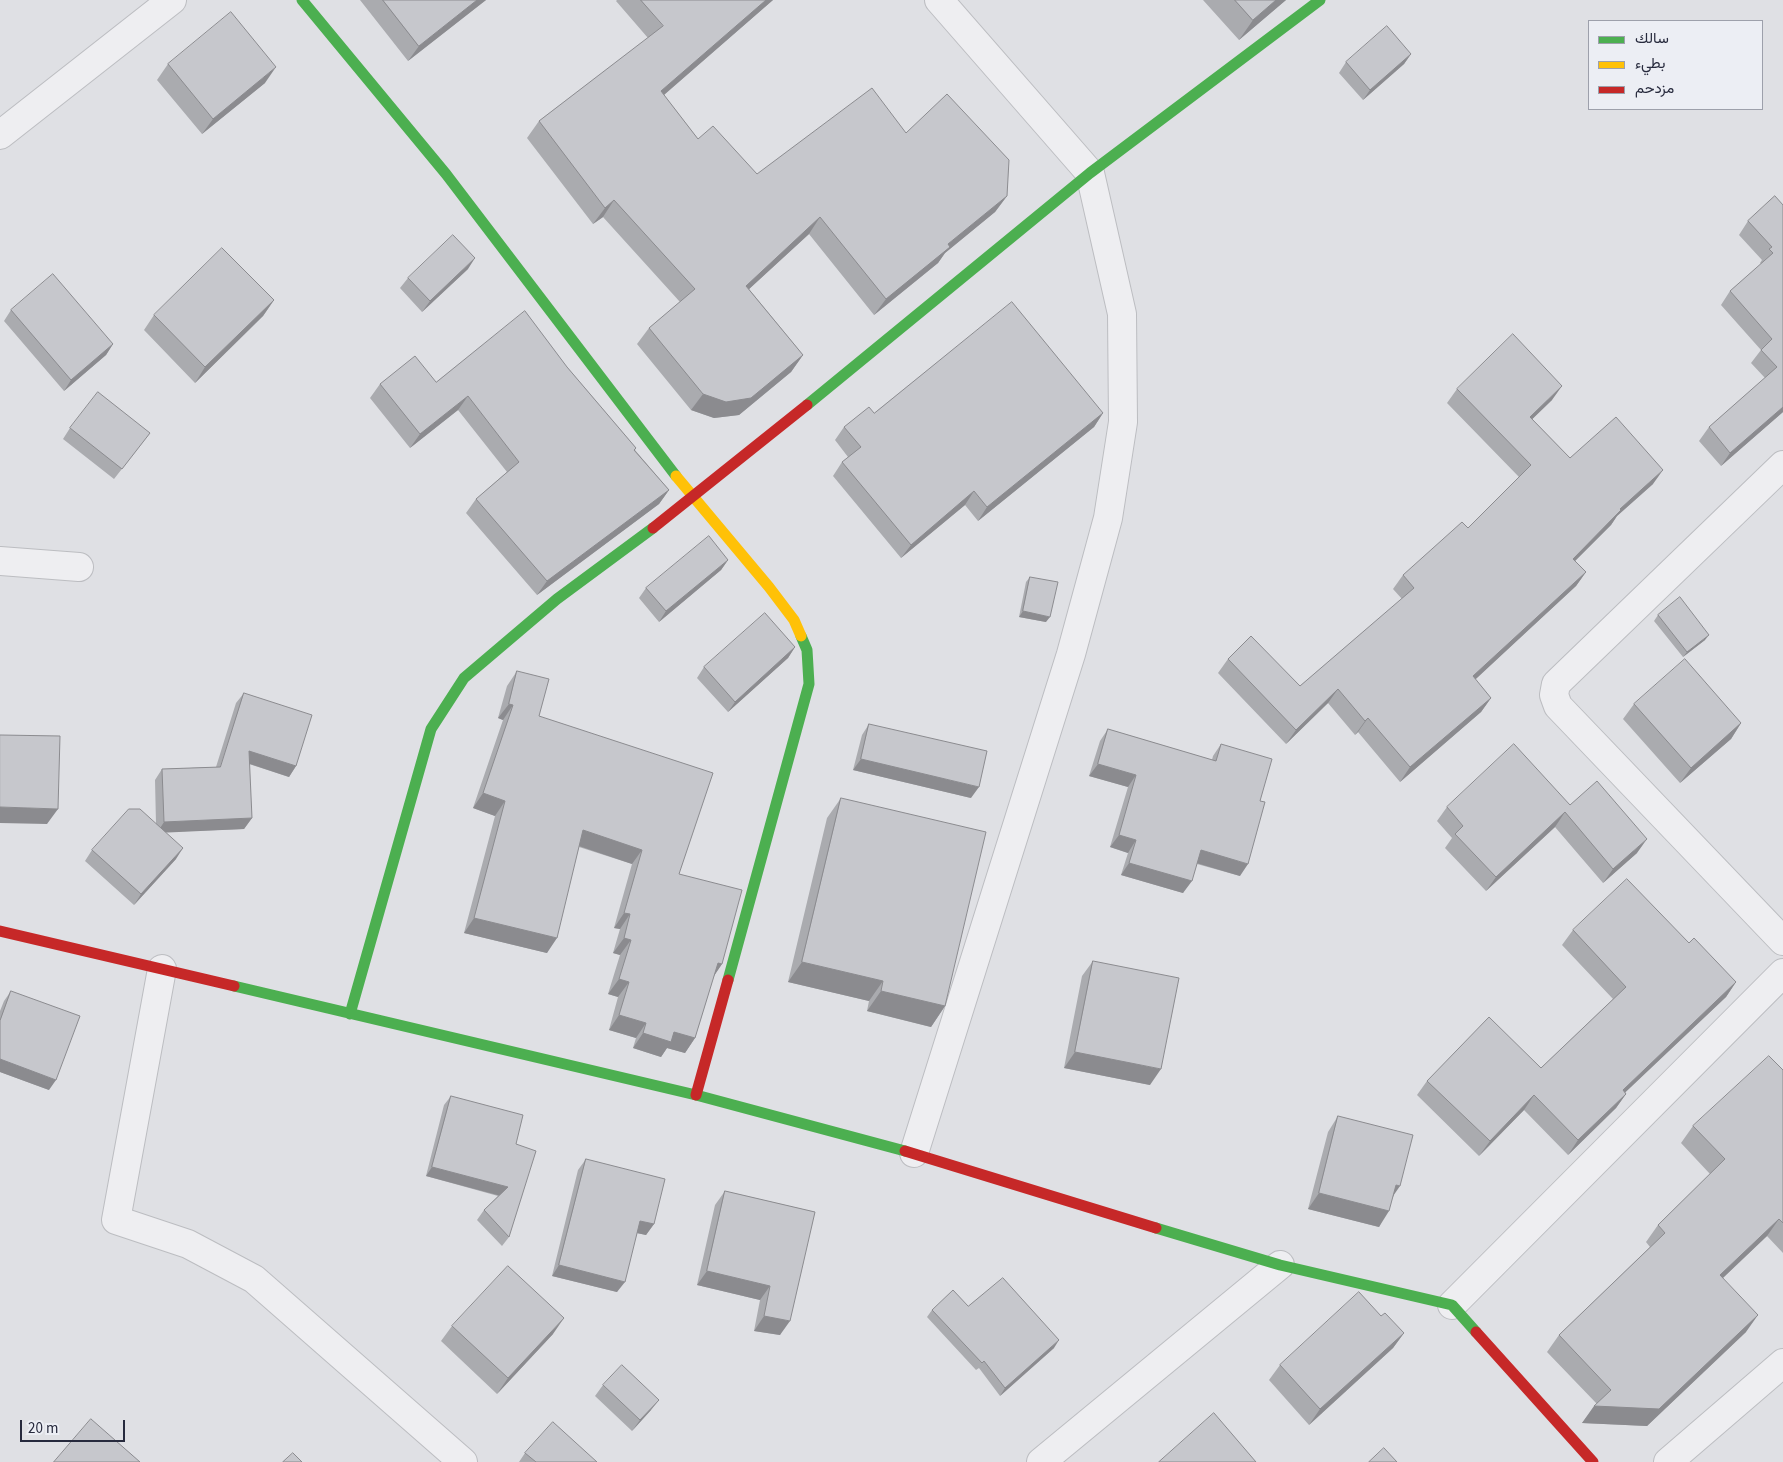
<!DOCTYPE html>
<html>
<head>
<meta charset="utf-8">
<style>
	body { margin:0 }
	#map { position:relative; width:1783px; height:1462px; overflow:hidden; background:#dfe0e4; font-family:"Source Sans 3",Vazirmatn,sans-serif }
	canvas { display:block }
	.legend { position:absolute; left:1588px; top:20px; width:175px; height:90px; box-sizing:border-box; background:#eceef4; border:1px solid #9da0ab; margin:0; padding:6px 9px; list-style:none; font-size:15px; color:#272a3d }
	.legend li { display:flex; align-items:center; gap:10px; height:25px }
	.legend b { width:25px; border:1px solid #9da0ab }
	.scale { position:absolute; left:20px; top:1420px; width:105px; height:22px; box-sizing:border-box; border:2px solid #272a3d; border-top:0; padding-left:6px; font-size:15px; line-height:18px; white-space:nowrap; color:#272a3d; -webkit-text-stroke:4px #eceef4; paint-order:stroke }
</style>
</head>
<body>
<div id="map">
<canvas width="1783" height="1462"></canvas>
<ul class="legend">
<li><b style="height:6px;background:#4caf50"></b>سالك</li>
<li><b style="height:6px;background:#ffc107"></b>بطيء</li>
<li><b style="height:6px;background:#c62828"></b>مزدحم</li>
</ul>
<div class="scale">20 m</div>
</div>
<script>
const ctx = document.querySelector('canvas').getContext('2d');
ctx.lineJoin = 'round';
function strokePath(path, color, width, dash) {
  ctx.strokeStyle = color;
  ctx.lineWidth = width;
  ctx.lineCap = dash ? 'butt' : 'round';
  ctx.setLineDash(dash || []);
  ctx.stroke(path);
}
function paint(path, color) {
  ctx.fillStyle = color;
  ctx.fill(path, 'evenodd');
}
const street = new Path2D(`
	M 0,135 L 172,0
	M 1783,465 L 1556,684 L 1554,695 L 1558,706 L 1783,941
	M 0,561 L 79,567
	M 162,969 L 116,1220 L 188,1244 L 254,1279 L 463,1462
	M 914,1153 L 1071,654 L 1108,518 L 1123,422 L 1122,314 L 1090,173 L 939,0
	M 1452,1305 L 1783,973
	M 1041,1462 L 1280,1265
	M 1668,1462 L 1783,1363`);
const fast = new Path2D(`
	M 302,0 L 446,174 L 676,476
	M 807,405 L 1090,173 L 1320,0
	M 728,980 L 809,684 L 807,650 L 801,636
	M 234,986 L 696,1095 L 905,1151
	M 350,1014 L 431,729 L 464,678 L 557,599 L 653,528
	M 1156,1228 L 1280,1265 L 1452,1305 L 1476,1332`);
const slow = new Path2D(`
	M 676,476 L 769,587 L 794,620 L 801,636`);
const jam = new Path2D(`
	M 653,528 L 807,405
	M 0,931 L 234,986
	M 696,1095 L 728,980
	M 905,1151 L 1156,1228
	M 1476,1332 L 1593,1462`);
const wall = new Path2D(`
	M 360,0 L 486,0 L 408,61 Z
	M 617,0 L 773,0 L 664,95 L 698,139 L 757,174 L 906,133 L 1007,196 L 995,212 L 945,253 L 938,263 L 874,315 L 809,234 L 749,289 L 803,355 L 791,372 L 739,415 L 714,418 L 691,410 L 637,344 L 649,328 L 680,302 L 603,217 L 593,224 L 527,138 L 539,121 L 648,38 L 616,1 Z
	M 1203,0 L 1286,0 L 1239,40 Z
	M 1411,54 L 1404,64 L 1363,100 L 1339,73 L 1346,62 Z
	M 168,64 L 265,83 L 202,134 L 157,80 Z
	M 1775,196 L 1783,412 L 1721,466 L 1699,441 L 1709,427 L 1765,378 L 1751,363 L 1761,350 L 1721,305 L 1730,291 L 1761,264 L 1760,263 L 1762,260 L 1739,235 L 1748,221 Z
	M 468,269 L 422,312 L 400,288 L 408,278 Z
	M 274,300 L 263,316 L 195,383 L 144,330 L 154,315 Z
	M 11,310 L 113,344 L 106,355 L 64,391 L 4,321 Z
	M 567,367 L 636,448 L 635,450 L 669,490 L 659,504 L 537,595 L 466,513 L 476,499 L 507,472 L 458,410 L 410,448 L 370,398 L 380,384 L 436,382 Z
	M 1457,389 L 1552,400 L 1532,419 L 1570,458 L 1653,484 L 1617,516 L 1611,525 L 1575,561 L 1586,572 L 1576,586 L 1475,679 L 1491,698 L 1481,712 L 1400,782 L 1358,732 L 1355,735 L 1328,703 L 1286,744 L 1218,673 L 1228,659 L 1300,686 L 1402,599 L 1393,589 L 1403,575 L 1468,528 L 1519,477 L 1447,403 Z
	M 874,413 L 1103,413 L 1094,427 L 978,521 L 965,505 L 901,558 L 833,476 L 842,462 L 848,457 L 835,440 L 844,427 Z
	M 70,428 L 150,433 L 114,479 L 63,439 Z
	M 728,560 L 721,570 L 659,622 L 639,598 L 646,588 Z
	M 1030,577 L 1046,622 L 1019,617 L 1026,582 Z
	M 1658,615 L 1705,640 L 1683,657 L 1654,621 Z
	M 795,647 L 788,658 L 728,712 L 697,678 L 704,667 Z
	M 517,671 L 539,716 L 679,874 L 722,964 L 714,975 L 695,1038 L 685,1053 L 667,1048 L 661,1057 L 633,1048 L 636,1038 L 609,1030 L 618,997 L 608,994 L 620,955 L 613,953 L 620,929 L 614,928 L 632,864 L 579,847 L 547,953 L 464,933 L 495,816 L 473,808 L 503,720 L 498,718 L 507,686 Z
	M 244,693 L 296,766 L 289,777 L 249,764 L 252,818 L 244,829 L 165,832 L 176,859 L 134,905 L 85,861 L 92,850 L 156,824 L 155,780 L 162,769 L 216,767 L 236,703 Z
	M 1634,704 L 1741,723 L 1731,739 L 1680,783 L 1623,719 Z
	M 869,724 L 971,798 L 853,770 L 862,735 Z
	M 1108,729 L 1212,760 L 1213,756 L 1221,744 L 1240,876 L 1197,864 L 1183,893 L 1121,875 L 1128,853 L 1110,847 L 1128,787 L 1089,776 L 1100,741 Z
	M 841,798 L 945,1006 L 931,1027 L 867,1011 L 869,1001 L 788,982 L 827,818 Z
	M 1570,805 L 1637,853 L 1603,883 L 1555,827 L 1486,891 L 1445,848 L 1452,838 L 1437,821 L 1447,807 Z
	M 1573,930 L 1689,943 L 1736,982 L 1726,997 L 1625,1092 L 1626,1094 L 1616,1108 L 1568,1155 L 1524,1110 L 1479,1156 L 1417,1095 L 1427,1081 L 1541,1068 L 1613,999 L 1562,945 Z
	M 1093,961 L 1150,1085 L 1064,1068 L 1082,976 Z
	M 11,991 L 49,1090 L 0,1072 L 0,1011 L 4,1001 Z
	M 1783,1070 L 1783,1253 L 1767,1236 L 1723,1278 L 1746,1332 L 1647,1426 L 1582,1423 L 1597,1404 L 1547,1352 L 1559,1335 L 1650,1247 L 1646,1242 L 1658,1225 L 1710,1174 L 1681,1143 L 1693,1126 Z
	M 451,1096 L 516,1144 L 509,1237 L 502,1246 L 477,1220 L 484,1210 L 498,1196 L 426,1176 L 444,1105 Z
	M 1338,1116 L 1394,1195 L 1379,1227 L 1308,1209 L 1328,1132 Z
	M 586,1159 L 654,1224 L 646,1235 L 637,1233 L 617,1292 L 552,1276 L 578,1170 Z
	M 725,1191 L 815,1212 L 780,1335 L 754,1331 L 760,1300 L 697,1285 L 715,1205 Z
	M 968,1306 L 1054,1348 L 1000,1396 L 979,1368 L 976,1370 L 927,1317 L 932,1310 Z
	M 1381,1316 L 1404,1333 L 1393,1348 L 1309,1425 L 1269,1380 L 1280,1365 Z
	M 452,1326 L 553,1334 L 497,1394 L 441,1341 Z
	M 603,1385 L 651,1410 L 632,1431 L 595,1396 Z
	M 525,1453 L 597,1462 L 519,1462 Z`);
const shadedWall = new Path2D(`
	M 477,0 L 486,0 L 408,61 L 419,46 Z
	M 766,0 L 773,0 L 650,107 L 661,91 Z
	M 1276,0 L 1286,0 L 1239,40 L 1253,20 Z
	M 1411,54 L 1404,64 L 1363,100 L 1370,90 Z
	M 276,67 L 265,83 L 202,134 L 213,119 Z
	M 1007,196 L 995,212 L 945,253 L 938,263 L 874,315 L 886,299 L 948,244 Z
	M 614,200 L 603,217 L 593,224 L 605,208 Z
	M 820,217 L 809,234 L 735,302 L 746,286 Z
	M 475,258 L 468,269 L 422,312 L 430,301 Z
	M 274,300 L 263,316 L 195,383 L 205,367 Z
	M 113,344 L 106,355 L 64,391 L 71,380 Z
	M 803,355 L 791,372 L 739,415 L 714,418 L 691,410 L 703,394 Z
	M 1562,386 L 1552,400 L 1520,431 L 1530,417 Z
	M 468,396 L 458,410 L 410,448 L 420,434 Z
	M 1783,407 L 1783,412 L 1721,466 L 1730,453 Z
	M 1103,413 L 1094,427 L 978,521 L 987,507 Z
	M 1663,470 L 1653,484 L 1617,516 L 1611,525 L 1563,573 L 1573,559 L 1620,509 Z
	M 669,490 L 659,504 L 537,595 L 547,581 Z
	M 974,491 L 965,505 L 901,558 L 911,545 Z
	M 728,560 L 721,570 L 659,622 L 666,611 Z
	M 1586,572 L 1576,586 L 1463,691 L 1473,676 Z
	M 1023,611 L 1050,617 L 1046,622 L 1019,617 Z
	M 1709,635 L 1705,640 L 1683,657 L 1687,652 Z
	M 795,647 L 788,658 L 728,712 L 735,702 Z
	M 1338,689 L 1328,703 L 1286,744 L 1296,730 Z
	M 1491,698 L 1481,712 L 1400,782 L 1410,767 Z
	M 509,704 L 513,705 L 503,720 L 498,718 Z
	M 1368,718 L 1358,732 L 1355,735 L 1365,721 Z
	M 1741,723 L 1731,739 L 1680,783 L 1691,768 Z
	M 249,751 L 296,766 L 289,777 L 241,761 Z
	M 861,759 L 979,787 L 971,798 L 853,770 Z
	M 1098,764 L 1136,775 L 1128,787 L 1089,776 Z
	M 483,793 L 505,801 L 495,816 L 473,808 Z
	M 0,807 L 58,809 L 47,824 L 0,823 Z
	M 1565,812 L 1555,827 L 1486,891 L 1496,877 Z
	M 252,818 L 244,829 L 157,833 L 164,822 Z
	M 583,830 L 642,850 L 632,864 L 573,844 Z
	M 1119,835 L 1136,840 L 1128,853 L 1110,847 Z
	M 1647,839 L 1637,853 L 1603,883 L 1613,869 Z
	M 183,848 L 176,859 L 134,905 L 141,894 Z
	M 1201,850 L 1248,864 L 1240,876 L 1193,862 Z
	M 1129,863 L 1192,881 L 1183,893 L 1121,875 Z
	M 624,913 L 630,914 L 620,929 L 614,928 Z
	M 474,918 L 557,938 L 547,953 L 464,933 Z
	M 624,938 L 631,940 L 620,955 L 613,953 Z
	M 802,962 L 883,981 L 869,1001 L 788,982 Z
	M 718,963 L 722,964 L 712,979 Z
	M 619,979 L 629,982 L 618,997 L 608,994 Z
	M 1736,982 L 1726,997 L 1612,1105 L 1623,1090 Z
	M 881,991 L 945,1006 L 931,1027 L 867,1011 Z
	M 619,1015 L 646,1023 L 636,1038 L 609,1030 Z
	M 674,1032 L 695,1038 L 685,1053 L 667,1048 L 661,1057 L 633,1048 L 643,1033 Z
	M 1075,1052 L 1161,1069 L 1150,1085 L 1064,1068 Z
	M 0,1059 L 56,1080 L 49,1090 L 0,1072 Z
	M 1626,1094 L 1616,1108 L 1568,1155 L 1578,1140 Z
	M 1534,1095 L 1524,1110 L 1479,1156 L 1490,1141 Z
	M 432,1167 L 508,1187 L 501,1196 L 426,1176 Z
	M 1396,1185 L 1400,1186 L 1389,1202 Z
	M 1319,1193 L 1389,1211 L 1379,1227 L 1308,1209 Z
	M 1779,1219 L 1767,1236 L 1708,1292 L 1720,1275 Z
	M 640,1221 L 654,1224 L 646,1235 L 632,1232 Z
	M 559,1265 L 625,1282 L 617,1292 L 552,1276 Z
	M 707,1271 L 770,1286 L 760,1300 L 697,1285 Z
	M 1758,1315 L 1746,1332 L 1647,1426 L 1582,1423 L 1594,1406 Z
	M 764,1316 L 790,1321 L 780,1335 L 754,1331 Z
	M 564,1318 L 553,1334 L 497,1394 L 508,1378 Z
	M 1404,1333 L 1393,1348 L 1309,1425 L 1320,1409 Z
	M 1059,1340 L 1054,1348 L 1000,1396 L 1005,1388 Z
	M 659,1400 L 651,1410 L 632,1431 L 640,1420 Z`);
const building = new Path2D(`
	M 383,0 L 477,0 L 419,46 Z
	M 641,0 L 766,0 L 661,91 L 698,139 L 713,126 L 757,174 L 872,88 L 906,133 L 947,94 L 1009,160 L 1007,196 L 948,244 L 950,247 L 886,299 L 820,217 L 746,286 L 803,355 L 751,398 L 726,402 L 703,394 L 649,328 L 695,289 L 614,200 L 605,208 L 539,121 L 663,26 Z
	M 1235,0 L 1276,0 L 1253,20 Z
	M 231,12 L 276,67 L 213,119 L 168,64 Z
	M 1387,26 L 1411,54 L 1370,90 L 1346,62 Z
	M 1775,196 L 1783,205 L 1783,407 L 1730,453 L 1709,427 L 1777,367 L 1761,350 L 1772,339 L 1730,291 L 1773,253 L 1769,249 L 1772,247 L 1748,221 Z
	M 453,235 L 475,258 L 430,301 L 408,278 Z
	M 222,248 L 274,300 L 205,367 L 154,315 Z
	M 53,274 L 113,344 L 71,380 L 11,310 Z
	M 1012,302 L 1103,413 L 987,507 L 974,491 L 911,545 L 842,462 L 861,447 L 844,427 L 869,407 L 874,413 Z
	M 525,311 L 567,367 L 636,448 L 634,450 L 669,490 L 547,581 L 476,499 L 519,462 L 468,396 L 420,434 L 380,384 L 415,356 L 436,382 Z
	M 1513,334 L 1562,386 L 1530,417 L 1570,458 L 1616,417 L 1663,470 L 1620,509 L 1621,510 L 1573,559 L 1586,572 L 1473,676 L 1491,698 L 1410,767 L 1368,718 L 1365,721 L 1338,689 L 1296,730 L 1228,659 L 1251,636 L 1300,686 L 1414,588 L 1403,575 L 1462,522 L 1468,528 L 1531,465 L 1457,389 Z
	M 98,392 L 150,433 L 122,469 L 70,428 Z
	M 709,536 L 728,560 L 666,611 L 646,588 Z
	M 1030,577 L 1058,582 L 1050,617 L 1023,611 Z
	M 1680,597 L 1709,635 L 1687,652 L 1658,615 Z
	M 765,613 L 795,647 L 735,702 L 704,667 Z
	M 1685,659 L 1741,723 L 1691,768 L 1634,704 Z
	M 517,671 L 549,679 L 539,716 L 713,773 L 679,874 L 742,890 L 722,964 L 718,963 L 695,1038 L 674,1032 L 671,1042 L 643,1033 L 646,1023 L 619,1015 L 629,982 L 619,979 L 631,940 L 624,938 L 630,914 L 624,913 L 642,850 L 583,830 L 557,938 L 474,918 L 505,801 L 483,793 L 513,705 L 509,704 Z
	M 244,693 L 312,715 L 296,766 L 249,751 L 252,818 L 164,822 L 162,769 L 220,767 Z
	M 869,724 L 987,751 L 979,787 L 861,759 Z
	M 1108,729 L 1216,761 L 1221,744 L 1272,759 L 1260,801 L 1265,802 L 1248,864 L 1201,850 L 1192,881 L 1129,863 L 1136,840 L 1119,835 L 1136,775 L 1098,764 Z
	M 0,735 L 60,736 L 58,809 L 0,807 Z
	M 1514,744 L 1570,805 L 1597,781 L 1647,839 L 1613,869 L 1565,812 L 1496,877 L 1455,834 L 1463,826 L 1447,807 Z
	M 841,798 L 986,832 L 945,1006 L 881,991 L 883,981 L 802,962 Z
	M 129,809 L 140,809 L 183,848 L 141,894 L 92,850 Z
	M 1627,879 L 1689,943 L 1694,938 L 1736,982 L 1623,1090 L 1626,1094 L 1578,1140 L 1534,1095 L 1490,1141 L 1427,1081 L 1489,1017 L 1541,1068 L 1626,987 L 1573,930 Z
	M 1093,961 L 1179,978 L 1161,1069 L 1075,1052 Z
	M 11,991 L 80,1016 L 56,1080 L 0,1059 L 0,1021 Z
	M 1769,1056 L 1783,1070 L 1783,1223 L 1779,1219 L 1720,1275 L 1758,1315 L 1659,1409 L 1594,1406 L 1611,1390 L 1559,1335 L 1665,1233 L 1658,1225 L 1725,1159 L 1693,1126 Z
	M 451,1096 L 523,1115 L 516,1144 L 536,1151 L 509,1237 L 484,1210 L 508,1187 L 432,1167 Z
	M 1338,1116 L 1413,1135 L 1400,1186 L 1396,1185 L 1389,1211 L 1319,1193 Z
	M 586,1159 L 665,1179 L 654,1224 L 640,1221 L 625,1282 L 559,1265 Z
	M 725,1191 L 815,1212 L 790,1321 L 764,1316 L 770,1286 L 707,1271 Z
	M 508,1266 L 564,1318 L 508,1378 L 452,1326 Z
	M 1003,1278 L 1059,1340 L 1005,1388 L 984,1361 L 982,1363 L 932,1310 L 953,1290 L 968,1306 Z
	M 1359,1292 L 1381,1316 L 1385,1313 L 1404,1333 L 1320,1409 L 1280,1365 Z
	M 622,1365 L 659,1400 L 640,1420 L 603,1385 Z
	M 1214,1413 L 1256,1462 L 1159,1462 Z
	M 91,1419 L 140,1462 L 54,1462 Z
	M 553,1422 L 597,1462 L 536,1462 L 525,1453 Z
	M 1384,1448 L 1397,1462 L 1369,1462 Z
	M 293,1453 L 302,1462 L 283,1462 Z`);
strokePath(street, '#bcbdc1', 30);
strokePath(street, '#eeeef1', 28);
strokePath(fast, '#4caf50', 11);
strokePath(slow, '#ffc107', 11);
strokePath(jam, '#c62828', 11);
paint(wall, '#aaabaf');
paint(shadedWall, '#8b8b8f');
paint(building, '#c6c7cc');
strokePath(building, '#8b8b8f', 1);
</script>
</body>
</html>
